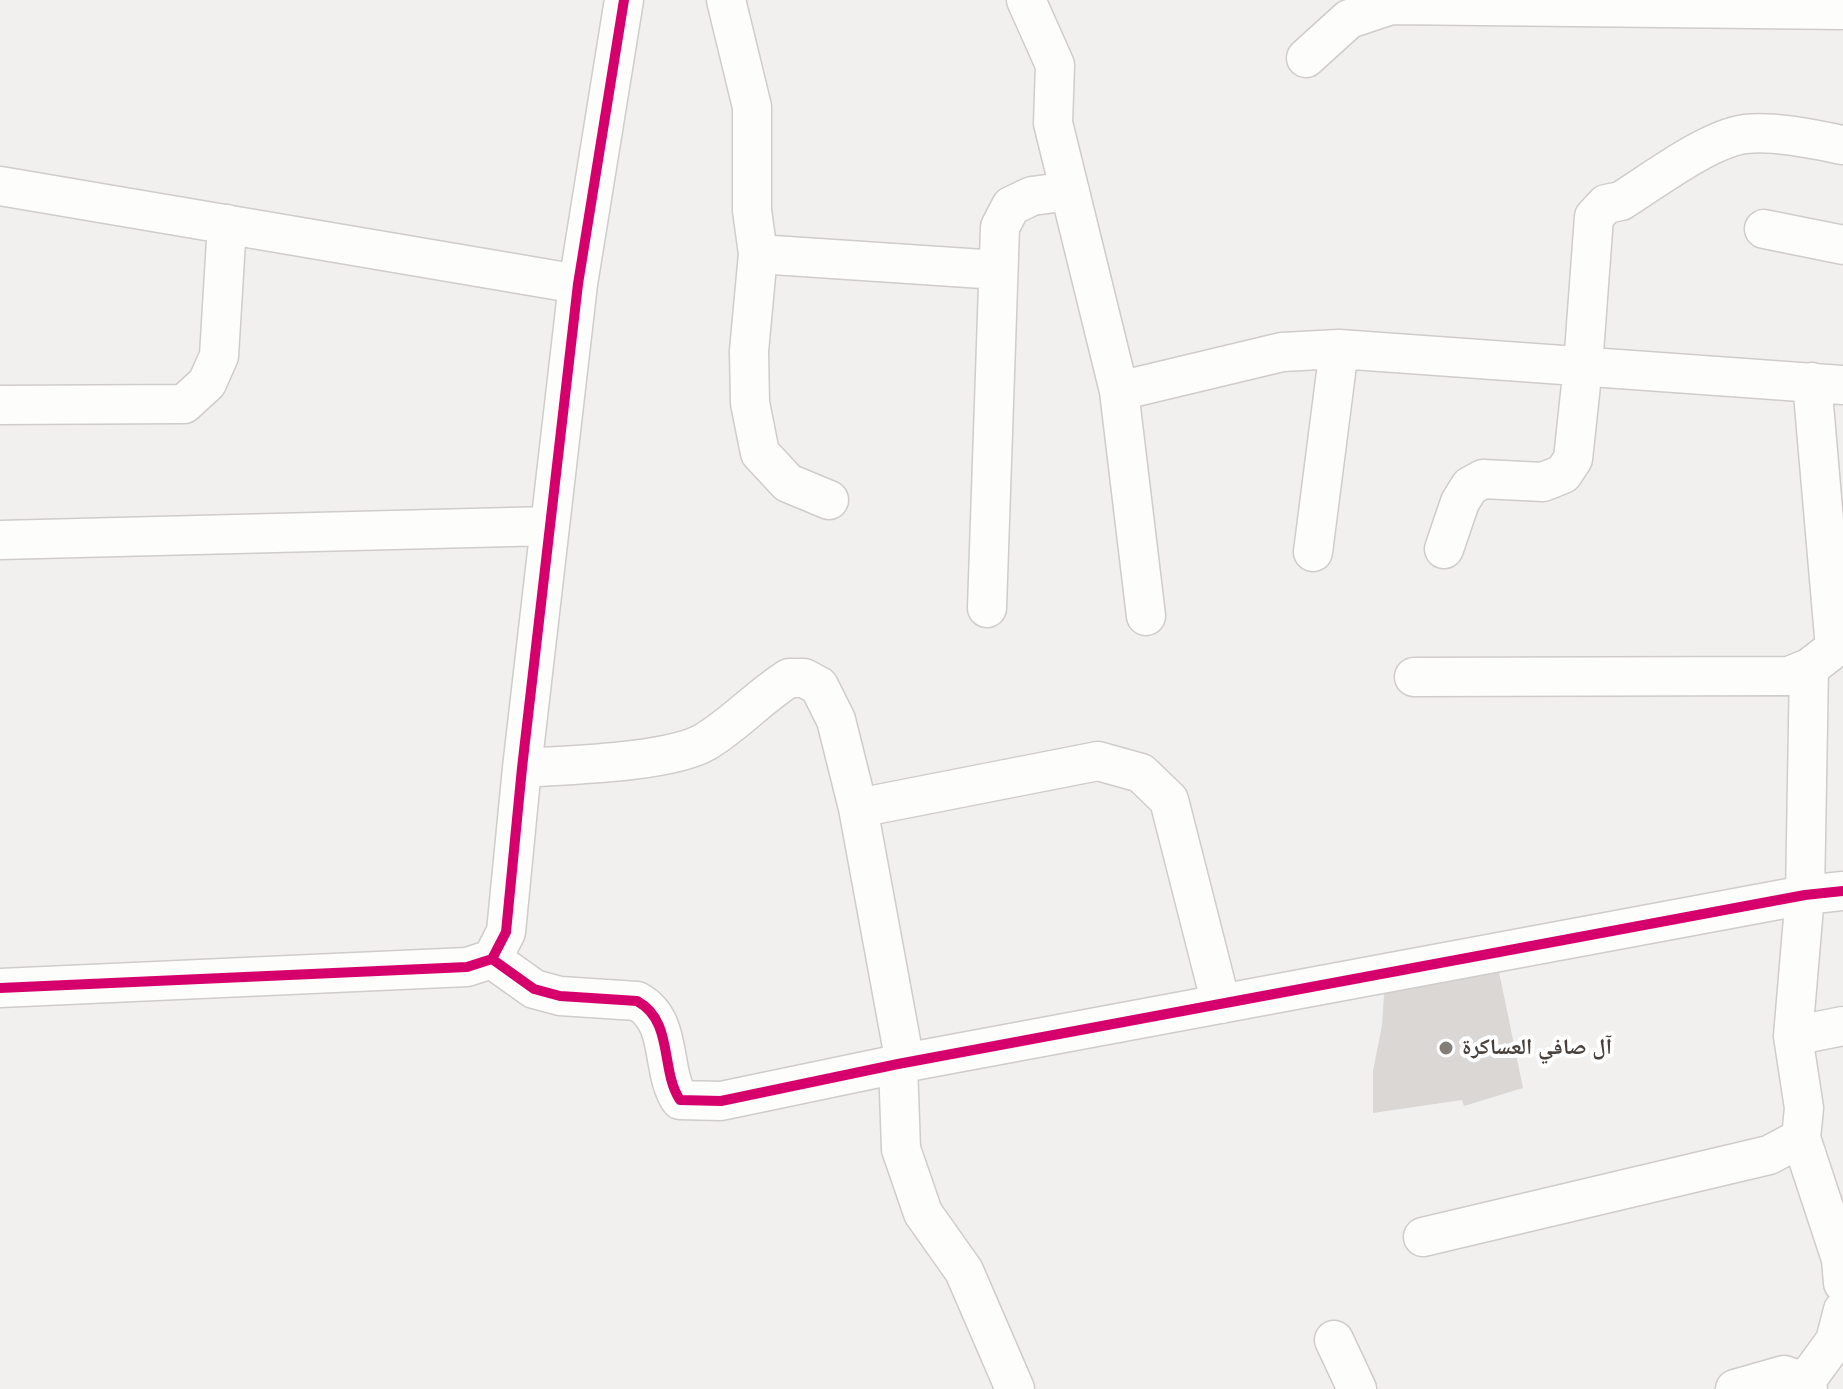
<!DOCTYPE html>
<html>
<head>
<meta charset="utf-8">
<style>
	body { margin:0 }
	canvas { display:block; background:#f2f0ee }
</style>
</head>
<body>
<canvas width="1843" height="1389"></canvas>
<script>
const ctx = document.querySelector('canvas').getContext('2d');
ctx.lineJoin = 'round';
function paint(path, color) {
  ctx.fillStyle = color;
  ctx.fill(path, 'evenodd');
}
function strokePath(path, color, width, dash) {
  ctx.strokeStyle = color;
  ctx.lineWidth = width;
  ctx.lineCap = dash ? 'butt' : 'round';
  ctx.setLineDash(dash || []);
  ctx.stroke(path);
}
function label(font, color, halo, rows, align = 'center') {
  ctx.font = font + ' "Noto Sans","Noto Naskh Arabic",sans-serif';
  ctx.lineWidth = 8;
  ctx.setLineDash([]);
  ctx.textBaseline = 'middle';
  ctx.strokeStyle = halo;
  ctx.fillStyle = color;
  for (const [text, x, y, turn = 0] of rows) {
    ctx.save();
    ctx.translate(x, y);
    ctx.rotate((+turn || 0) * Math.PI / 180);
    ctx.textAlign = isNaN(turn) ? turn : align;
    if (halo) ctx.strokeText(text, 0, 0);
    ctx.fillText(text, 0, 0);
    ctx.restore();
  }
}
const building = new Path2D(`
	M 1498,967 L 1523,1088 L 1464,1106 L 1462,1100 L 1373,1113 L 1373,1071 L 1382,1025 L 1385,980 Z`);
const minor = new Path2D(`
	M 726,0 L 752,107 L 752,210 L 758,254 L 998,270
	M 1026,0 L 1055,65 L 1053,123 L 1119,391 L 1146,616
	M 1306,58 L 1349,19 L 1391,5 L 1843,10
	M 0,186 L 578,284
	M 1764,229 L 1843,245
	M 758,254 L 749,351 L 750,403 L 760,453 L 788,483 L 829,500
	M 1812,382 L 1835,648
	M 1119,391 L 1282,352 L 1339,349 L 1843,385
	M 0,405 L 184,404 L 207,383 L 219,356 L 227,224
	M 0,540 L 550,526
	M 1444,549 L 1460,502 L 1470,486 L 1483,479 L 1543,482 L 1563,474 L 1573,459 L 1583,366 L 1594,217 L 1606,204 L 1621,201 C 1653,181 1708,139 1745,134 C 1777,131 1812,139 1843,145
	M 1313,552 L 1339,349
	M 987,608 L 1000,227 L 1011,206 L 1032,196 L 1070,191
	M 1414,677 L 1789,676 L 1809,668 L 1835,648 L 1843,647
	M 522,768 C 567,765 668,763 705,742 C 735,724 759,697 789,678 L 804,678 L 819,686 L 836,720 L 858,808 L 905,1063
	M 858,808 L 1098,761 L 1141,773 L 1169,800 L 1221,1004
	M 492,959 L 534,989 L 560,996 L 637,1001 C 674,1021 660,1070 680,1100 L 721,1101 L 898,1064 L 1805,895 L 1843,891
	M 0,988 L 467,967 L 492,959 L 506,932 L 522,768 L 578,284 L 624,0
	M 1793,1036 L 1843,1026
	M 898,1064 L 901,1149 L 923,1213 L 964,1271 L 1015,1389
	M 1801,1138 L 1841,1259 L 1843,1283
	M 1423,1237 L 1769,1155 L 1801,1138 L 1804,1108 L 1793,1036 L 1805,895 L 1809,668
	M 1334,1340 L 1357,1389
	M 1805,1382 L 1835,1341 L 1843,1310
	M 1735,1389 L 1784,1375 L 1805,1382 L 1808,1389`);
const cycleway = new Path2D(`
	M 492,959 L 534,989 L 560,996 L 637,1001 C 674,1021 660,1070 680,1100 L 721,1101 L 898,1064 L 1805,895 L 1843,891
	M 0,988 L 467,967 L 492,959 L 506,932 L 522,768 L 578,284 L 624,0`);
const markers = [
	[1446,1048,8,"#847e79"]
];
const poiNames = [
	["آل صافي العساكرة",1462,1048]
];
paint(building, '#dad7d5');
strokePath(minor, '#cfccca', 41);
strokePath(minor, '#fdfdfc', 38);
strokePath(cycleway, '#d6006c', 10);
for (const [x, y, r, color] of markers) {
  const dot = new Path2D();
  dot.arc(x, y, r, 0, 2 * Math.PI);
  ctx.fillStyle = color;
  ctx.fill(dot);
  strokePath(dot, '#fff', 3);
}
label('bold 22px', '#48403a', '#fff', poiNames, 'left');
</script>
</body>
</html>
